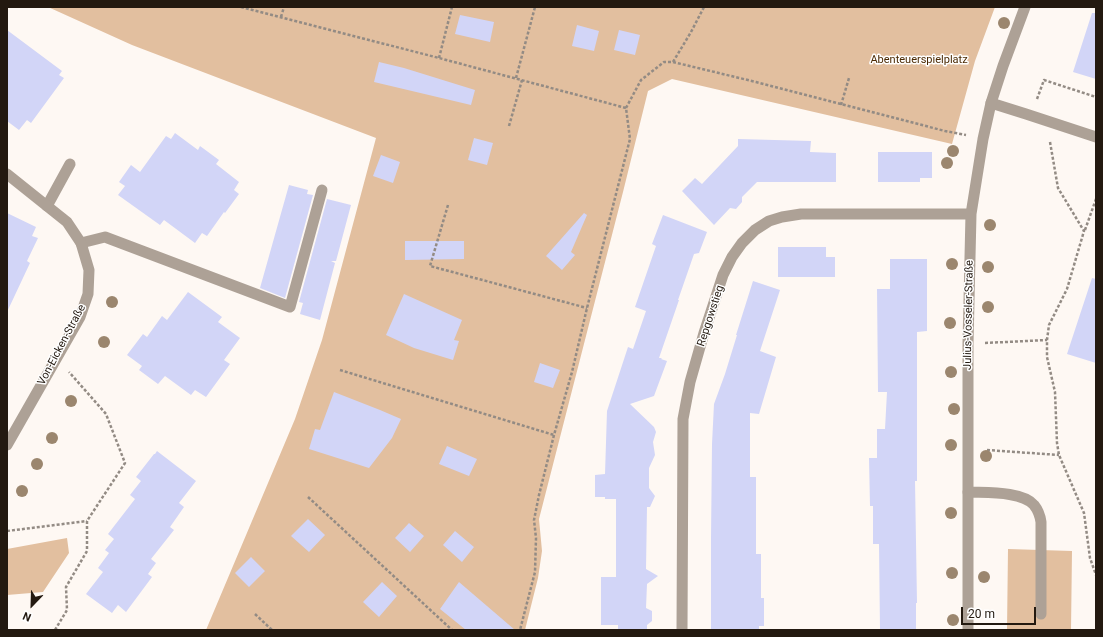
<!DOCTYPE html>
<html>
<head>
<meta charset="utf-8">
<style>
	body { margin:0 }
	#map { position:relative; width:1103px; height:637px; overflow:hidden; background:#fef8f3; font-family:Roboto,sans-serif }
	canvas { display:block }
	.frame { position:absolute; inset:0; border:8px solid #231910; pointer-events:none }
	.north { position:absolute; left:12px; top:585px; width:40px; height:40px; -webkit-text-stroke:3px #fff; paint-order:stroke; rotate:203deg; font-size:11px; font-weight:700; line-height:16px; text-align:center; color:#231910 }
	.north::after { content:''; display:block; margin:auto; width:14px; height:18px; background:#231910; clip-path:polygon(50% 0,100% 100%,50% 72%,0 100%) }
	.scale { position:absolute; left:961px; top:607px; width:75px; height:18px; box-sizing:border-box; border:2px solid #231910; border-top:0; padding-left:5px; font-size:12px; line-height:14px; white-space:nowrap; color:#231910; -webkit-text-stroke:3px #fff; paint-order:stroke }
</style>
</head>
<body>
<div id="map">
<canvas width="1103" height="637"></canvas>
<div class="frame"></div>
<div class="north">N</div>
<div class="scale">20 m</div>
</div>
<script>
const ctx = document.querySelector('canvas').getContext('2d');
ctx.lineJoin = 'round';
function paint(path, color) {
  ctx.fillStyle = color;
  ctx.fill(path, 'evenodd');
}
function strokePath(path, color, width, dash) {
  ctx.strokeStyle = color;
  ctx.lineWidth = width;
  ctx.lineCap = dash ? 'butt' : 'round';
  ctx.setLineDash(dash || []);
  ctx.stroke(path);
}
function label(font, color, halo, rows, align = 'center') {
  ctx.font = font + ' Roboto,sans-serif';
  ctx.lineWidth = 3;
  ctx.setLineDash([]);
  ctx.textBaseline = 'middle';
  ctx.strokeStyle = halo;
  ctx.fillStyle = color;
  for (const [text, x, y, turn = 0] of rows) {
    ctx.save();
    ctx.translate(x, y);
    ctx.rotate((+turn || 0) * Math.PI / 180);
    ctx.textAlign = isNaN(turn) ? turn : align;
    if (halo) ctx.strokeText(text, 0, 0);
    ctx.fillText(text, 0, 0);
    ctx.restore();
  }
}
const green = new Path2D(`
	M 48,7 L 995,7 L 975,61 L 952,144 L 672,79 L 648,91 L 623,192 L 539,519 L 542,551 L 538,578 L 525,630 L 206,630 L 295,419 L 322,340 L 376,138 L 132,45 Z
	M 67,538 L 69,553 L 43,592 L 7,595 L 7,549 Z
	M 1008,549 L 1072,551 L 1071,630 L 1007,630 Z`);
const building = new Path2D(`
	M 1092,13 L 1096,13 L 1096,79 L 1073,72 Z
	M 460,15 L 494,22 L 490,42 L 455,34 Z
	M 577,25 L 599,31 L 594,51 L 572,46 Z
	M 7,30 L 62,71 L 59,75 L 64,78 L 31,123 L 27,120 L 19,130 L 7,121 Z
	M 619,30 L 640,35 L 635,55 L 614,50 Z
	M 379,62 L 404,68 L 475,90 L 471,105 L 374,82 Z
	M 175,133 L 198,150 L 200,146 L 219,160 L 216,164 L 239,182 L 234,190 L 239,194 L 225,213 L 224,212 L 207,236 L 202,233 L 195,243 L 164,220 L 160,225 L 118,195 L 125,186 L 119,182 L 131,165 L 140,172 L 166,136 L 171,139 Z
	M 474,138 L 493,143 L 487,165 L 468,160 Z
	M 738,139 L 811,141 L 810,152 L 836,153 L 836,182 L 757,182 L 742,197 L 742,202 L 736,209 L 730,208 L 714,225 L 682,191 L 695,178 L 702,184 L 738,146 Z
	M 878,152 L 932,152 L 932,178 L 920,178 L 920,182 L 878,182 Z
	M 381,155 L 400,162 L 393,183 L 373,176 Z
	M 289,185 L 308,190 L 307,194 L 313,195 L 285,298 L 260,288 Z
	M 327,199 L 351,205 L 336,261 L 331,261 L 335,263 L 320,320 L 300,314 L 303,303 L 299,302 Z
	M 7,213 L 36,227 L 32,236 L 38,238 L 27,261 L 30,263 L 7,312 Z
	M 584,213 L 587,215 L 571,252 L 575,255 L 562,270 L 546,256 Z
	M 663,215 L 707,232 L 699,253 L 694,254 L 678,300 L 679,300 L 659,358 L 662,358 L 661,359 L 667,361 L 654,396 L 630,404 L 654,427 L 656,432 L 653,442 L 655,455 L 649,468 L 649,488 L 655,496 L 650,507 L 647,507 L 646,569 L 658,576 L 647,584 L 646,608 L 652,611 L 652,621 L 647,625 L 647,630 L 618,630 L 618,625 L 601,625 L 601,577 L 616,577 L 616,499 L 605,499 L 605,497 L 595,497 L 595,475 L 605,474 L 607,411 L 628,347 L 633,349 L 646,311 L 635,307 L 656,246 L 652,244 Z
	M 405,241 L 464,241 L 464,259 L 405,260 Z
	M 778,247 L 826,247 L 826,257 L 835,257 L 835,277 L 778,277 Z
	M 890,259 L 927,259 L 927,331 L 917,332 L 917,481 L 915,481 L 917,603 L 916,603 L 916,630 L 880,630 L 879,544 L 873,544 L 873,506 L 870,506 L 869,458 L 877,458 L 877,429 L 885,429 L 887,392 L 878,392 L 877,289 L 890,289 Z
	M 1092,278 L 1096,279 L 1096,363 L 1067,354 Z
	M 753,281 L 780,290 L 760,351 L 776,357 L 759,414 L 750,413 L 750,477 L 756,477 L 756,554 L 761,554 L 761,598 L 764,598 L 764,626 L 759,626 L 759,630 L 711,630 L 711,538 L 712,444 L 714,404 L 725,374 L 737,335 L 736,335 Z
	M 188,292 L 222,317 L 218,322 L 240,338 L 224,360 L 230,364 L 206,397 L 195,390 L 191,395 L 165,376 L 158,384 L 139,370 L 142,366 L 127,355 L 143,334 L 147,337 L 162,316 L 167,320 Z
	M 404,294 L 462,320 L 454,340 L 459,341 L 453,360 L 414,348 L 386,335 Z
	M 540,363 L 560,370 L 553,388 L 534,382 Z
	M 334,392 L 380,410 L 401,419 L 392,438 L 369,468 L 309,449 L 315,429 L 320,430 Z
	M 447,446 L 477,459 L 469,476 L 439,464 Z
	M 157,451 L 196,481 L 179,503 L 184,507 L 170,527 L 174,530 L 151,559 L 156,563 L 148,574 L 152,577 L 126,612 L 118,605 L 112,613 L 86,594 L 103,572 L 98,568 L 109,553 L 105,550 L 114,539 L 108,534 L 135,499 L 130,495 L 141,481 L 136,477 L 154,454 L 155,454 Z
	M 308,519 L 325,535 L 309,552 L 291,536 Z
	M 409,523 L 424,536 L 410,552 L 395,538 Z
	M 455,531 L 474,547 L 462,562 L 443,545 Z
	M 251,557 L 265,571 L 249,587 L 235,573 Z
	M 382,582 L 397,596 L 379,617 L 363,602 Z
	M 459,582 L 515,630 L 466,630 L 440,609 Z`);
const path = new Path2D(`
	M 241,7 L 439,58 L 626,108 L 630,139 L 587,308 L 572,372 L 554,435 L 539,495 L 534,520 L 536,538 L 535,572 L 520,630
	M 281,17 L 284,7
	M 439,58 L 452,7
	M 673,62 L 691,32 L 704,7
	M 516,78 L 535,7
	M 1037,99 L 1044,80 L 1096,97
	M 841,105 L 849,78
	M 626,108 L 641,80 L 664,62 L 673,62 L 756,82 L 945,131 L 966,135
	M 509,126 L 522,80
	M 1050,142 L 1058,188 L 1084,231 L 1067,289 L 1049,325 L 1047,340 L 1047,357 L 1055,392 L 1057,443 L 1059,455 L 1084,513 L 1090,558 L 1096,575
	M 448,205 L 430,266 L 587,308
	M 1085,230 L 1096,199
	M 985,343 L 1047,340
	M 340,370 L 554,435
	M 987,450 L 1059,455
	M 308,497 L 452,630
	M 7,531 L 87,521
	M 255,614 L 272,630
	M 55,630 L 67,610 L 66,587 L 87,551 L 87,521 L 125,463 L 106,414 L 69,372`);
const service = new Path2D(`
	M 991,103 L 1026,114 L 1096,137
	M 47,206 L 70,164
	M 81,243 L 105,237 L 290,307 L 322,190
	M 968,492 C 986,493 1022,491 1034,505 C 1038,510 1040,515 1041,522 L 1041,614`);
const minor = new Path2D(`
	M 7,174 L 67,222 L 81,243 L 89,270 L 88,294 L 80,317 L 7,445
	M 682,630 L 683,419 L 690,382 L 704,333 L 723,275 L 732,257 L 742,243 L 755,230 L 769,221 L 782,217 L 801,214 L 971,214
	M 968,630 L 968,344 L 971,214 L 983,139 L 991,103 L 1003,66 L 1025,7`);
const trees = [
	[1004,23],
	[953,151],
	[947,163],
	[990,225],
	[952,264],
	[988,267],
	[112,302],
	[988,307],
	[950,323],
	[104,342],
	[951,372],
	[71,401],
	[954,409],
	[52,438],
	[951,445],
	[986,456],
	[37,464],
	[22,491],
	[951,513],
	[952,573],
	[984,577],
	[953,620]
];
const parkNames = [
	["Abenteuerspielplatz",919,60]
];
const streetNames = [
	["Julius-Vosseler-Straße",969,315,-89],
	["Repgowstieg",711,316,-72],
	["Von-Eicken-Straße",62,345,-62]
];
paint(green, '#e2bf9f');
paint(building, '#d2d5f7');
strokePath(path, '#938b84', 2.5, [3, 2]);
strokePath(service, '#ada196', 11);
strokePath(minor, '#ada196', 11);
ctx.fillStyle = '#9b866e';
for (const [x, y] of trees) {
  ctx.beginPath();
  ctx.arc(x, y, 6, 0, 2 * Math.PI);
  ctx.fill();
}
label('11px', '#4a2902', '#fff', parkNames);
label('11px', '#231910', '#fff', streetNames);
</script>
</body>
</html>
